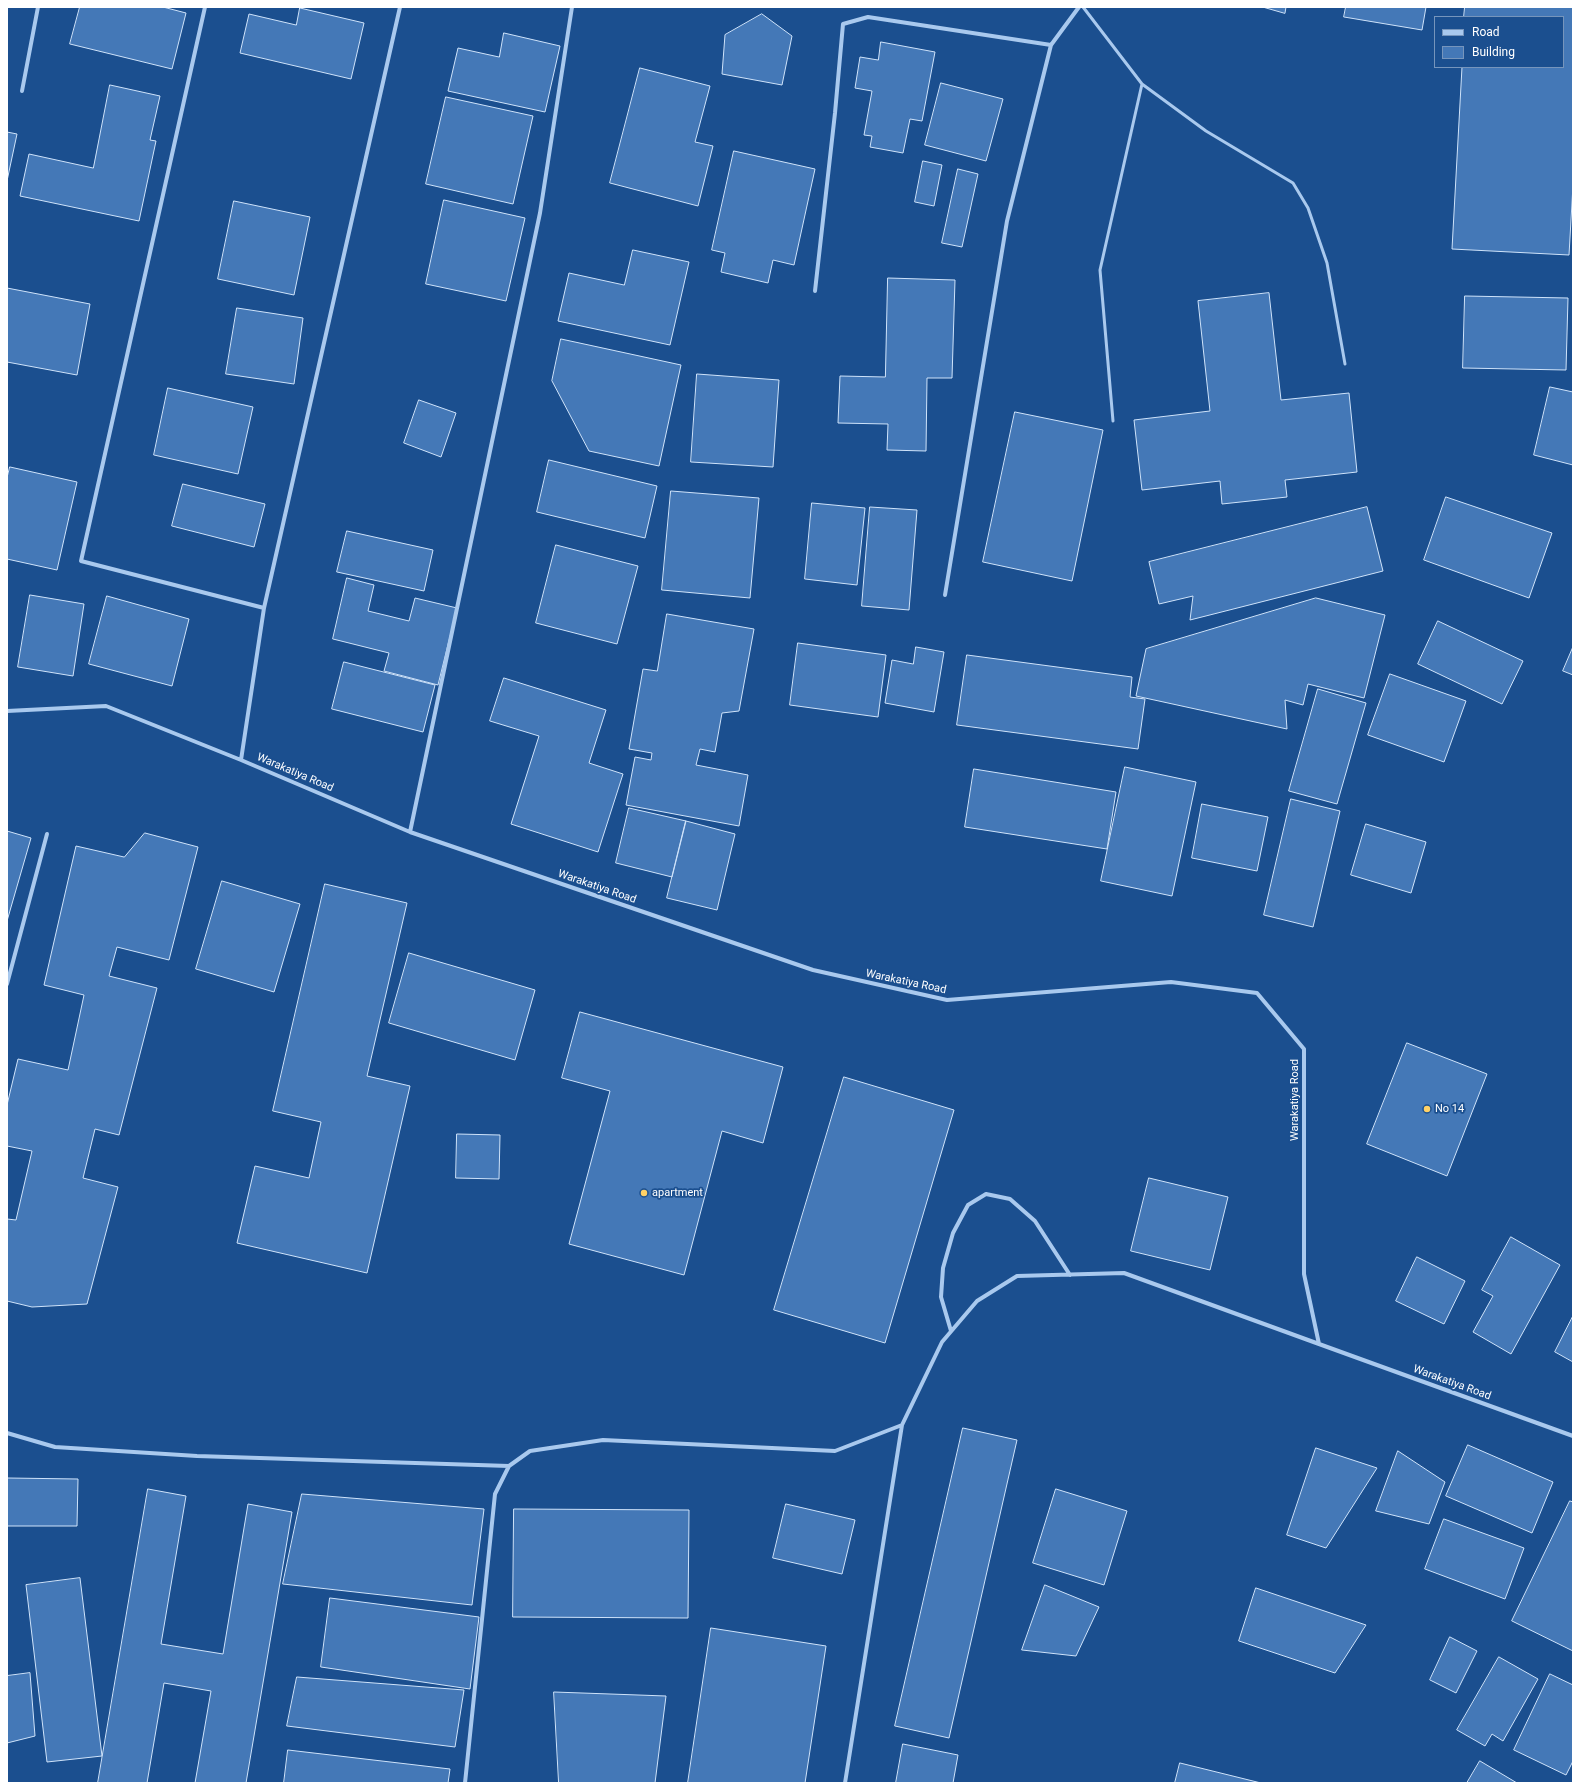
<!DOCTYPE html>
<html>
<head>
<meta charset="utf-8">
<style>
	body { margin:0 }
	#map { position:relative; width:1580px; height:1790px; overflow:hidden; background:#1b4f8f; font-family:Roboto,sans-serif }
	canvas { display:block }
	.frame { position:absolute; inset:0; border:8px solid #fff; pointer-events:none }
	.legend { position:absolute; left:1434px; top:16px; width:130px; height:52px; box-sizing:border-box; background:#1b4f8f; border:1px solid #7695bc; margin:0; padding:5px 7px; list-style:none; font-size:12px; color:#fff }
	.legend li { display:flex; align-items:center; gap:8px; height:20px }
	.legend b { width:20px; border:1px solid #7695bc }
</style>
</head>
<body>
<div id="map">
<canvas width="1580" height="1790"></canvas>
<div class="frame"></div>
<ul class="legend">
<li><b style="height:5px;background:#a9c9ee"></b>Road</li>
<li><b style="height:11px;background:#4478b7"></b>Building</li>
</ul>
</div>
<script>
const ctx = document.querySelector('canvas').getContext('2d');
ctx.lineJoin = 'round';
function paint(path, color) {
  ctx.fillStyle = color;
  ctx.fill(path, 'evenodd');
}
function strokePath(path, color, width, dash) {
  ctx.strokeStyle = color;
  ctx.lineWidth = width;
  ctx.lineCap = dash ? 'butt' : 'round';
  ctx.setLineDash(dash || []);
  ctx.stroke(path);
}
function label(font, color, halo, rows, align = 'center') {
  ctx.font = font + ' Roboto,sans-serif';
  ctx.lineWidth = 3.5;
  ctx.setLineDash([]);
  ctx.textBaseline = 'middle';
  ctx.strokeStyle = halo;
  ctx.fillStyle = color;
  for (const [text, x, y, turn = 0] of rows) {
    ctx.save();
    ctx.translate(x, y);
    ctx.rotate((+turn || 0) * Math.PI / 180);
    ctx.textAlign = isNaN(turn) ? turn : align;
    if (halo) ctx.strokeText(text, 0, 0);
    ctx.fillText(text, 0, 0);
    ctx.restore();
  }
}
const building = new Path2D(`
	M 80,7 L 163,7 L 186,13 L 172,69 L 70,44 Z
	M 1263,7 L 1286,7 L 1285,13 Z
	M 1346,7 L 1426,7 L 1422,30 L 1344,17 Z
	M 1465,7 L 1573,7 L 1573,185 L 1569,255 L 1452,249 L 1462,67 L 1563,67 L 1563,17 L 1464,17 Z
	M 300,8 L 364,23 L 351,79 L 240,53 L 249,14 L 296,25 Z
	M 762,14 L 792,36 L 782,85 L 722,74 L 725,35 Z
	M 504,33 L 560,46 L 545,112 L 448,91 L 458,48 L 499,57 Z
	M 881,42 L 935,52 L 922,121 L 910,119 L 903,153 L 870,147 L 872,136 L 864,135 L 872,91 L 855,88 L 860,57 L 878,60 Z
	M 640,68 L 710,86 L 695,142 L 713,146 L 698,206 L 610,183 Z
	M 941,83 L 1003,99 L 986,161 L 925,145 Z
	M 110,85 L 160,96 L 150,140 L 156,141 L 139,221 L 20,196 L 29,154 L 93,168 Z
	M 446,97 L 533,116 L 513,204 L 426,184 Z
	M 7,132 L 17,134 L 7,181 Z
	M 734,151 L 815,169 L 794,265 L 773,260 L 768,283 L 721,272 L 725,253 L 712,250 Z
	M 923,161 L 942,165 L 934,206 L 915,202 Z
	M 958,169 L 978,174 L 962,247 L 942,243 Z
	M 444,200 L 525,218 L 506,301 L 426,284 Z
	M 234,201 L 310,217 L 294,295 L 218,279 Z
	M 633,250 L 689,262 L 670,345 L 558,321 L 569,273 L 624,285 Z
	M 888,278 L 955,280 L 952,378 L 927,378 L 926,451 L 887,450 L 888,424 L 838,423 L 840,376 L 885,377 Z
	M 7,288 L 90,304 L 77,375 L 7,362 Z
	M 1269,293 L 1281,400 L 1349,393 L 1357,472 L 1285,480 L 1287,497 L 1222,504 L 1220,481 L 1142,490 L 1134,420 L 1210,411 L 1198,301 Z
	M 1465,296 L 1568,298 L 1566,370 L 1463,368 Z
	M 237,308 L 303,318 L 294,384 L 226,374 Z
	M 561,339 L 681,365 L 659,466 L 589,451 L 552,381 Z
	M 697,374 L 779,380 L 773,467 L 691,462 Z
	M 1550,387 L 1573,392 L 1573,465 L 1534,455 Z
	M 168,388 L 253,407 L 238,474 L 154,455 Z
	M 419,400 L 456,413 L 441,457 L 404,443 Z
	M 1015,412 L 1103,430 L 1072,581 L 983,562 Z
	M 549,460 L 657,486 L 645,538 L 537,512 Z
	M 10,467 L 77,482 L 57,570 L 7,559 L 7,478 Z
	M 183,484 L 265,504 L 254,547 L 172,526 Z
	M 671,491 L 759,498 L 750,598 L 662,590 Z
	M 1446,497 L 1552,533 L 1529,598 L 1424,560 Z
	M 812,503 L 865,508 L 857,585 L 805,579 Z
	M 870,507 L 917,510 L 909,610 L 862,606 Z
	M 1367,507 L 1383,571 L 1190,620 L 1193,596 L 1159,604 L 1149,562 Z
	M 347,531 L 433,550 L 424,591 L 337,572 Z
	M 556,545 L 638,566 L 617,644 L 536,623 Z
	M 347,578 L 374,585 L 368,611 L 409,621 L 415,598 L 457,608 L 438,685 L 384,671 L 389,653 L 333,639 Z
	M 30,595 L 84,604 L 73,676 L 18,667 Z
	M 107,596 L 189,619 L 172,686 L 89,664 Z
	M 1316,598 L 1385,615 L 1364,698 L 1308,684 L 1303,705 L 1285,700 L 1287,729 L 1136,696 L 1146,649 Z
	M 667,614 L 754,629 L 739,711 L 722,713 L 715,752 L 700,749 L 696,765 L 748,775 L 739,826 L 626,805 L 635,757 L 651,760 L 652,753 L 629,749 L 643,669 L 657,671 Z
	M 1438,621 L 1523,661 L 1502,704 L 1418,664 Z
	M 798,643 L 886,655 L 878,717 L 790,705 Z
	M 916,647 L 944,652 L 934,712 L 885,703 L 892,660 L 913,664 Z
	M 1573,647 L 1573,675 L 1563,671 Z
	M 967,655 L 1132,677 L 1130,697 L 1145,699 L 1138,749 L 957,725 Z
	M 344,662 L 435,685 L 423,732 L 332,709 Z
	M 1390,674 L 1466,701 L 1444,762 L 1368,735 Z
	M 504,678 L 606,710 L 589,763 L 623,774 L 598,852 L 511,824 L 539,736 L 490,721 Z
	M 1318,689 L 1366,703 L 1337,804 L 1289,791 Z
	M 1125,767 L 1196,782 L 1172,896 L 1101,881 Z
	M 974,769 L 1116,792 L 1107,849 L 965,827 Z
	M 1291,799 L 1340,811 L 1313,927 L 1264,915 Z
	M 1202,804 L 1268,817 L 1257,871 L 1192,858 Z
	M 629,808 L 686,821 L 672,877 L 616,863 Z
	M 686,821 L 735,834 L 717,910 L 667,898 Z
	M 1366,824 L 1426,842 L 1411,893 L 1351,875 Z
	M 7,831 L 31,838 L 7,921 Z
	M 145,833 L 198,847 L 169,960 L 117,947 L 109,976 L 157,988 L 119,1135 L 95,1129 L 83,1178 L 118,1187 L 87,1304 L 32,1307 L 7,1301 L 7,1219 L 16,1220 L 32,1151 L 7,1146 L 7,1105 L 18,1059 L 68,1070 L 84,995 L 44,985 L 76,846 L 124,857 Z
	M 222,881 L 300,904 L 274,992 L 196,969 Z
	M 325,884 L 407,903 L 367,1076 L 410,1086 L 367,1273 L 237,1243 L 255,1166 L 309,1178 L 321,1122 L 273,1111 Z
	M 409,953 L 535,990 L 515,1060 L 389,1023 Z
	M 580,1012 L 783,1067 L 763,1143 L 722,1131 L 684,1275 L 569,1244 L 610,1091 L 562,1078 Z
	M 1407,1043 L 1487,1074 L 1447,1176 L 1367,1144 Z
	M 844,1077 L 954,1110 L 885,1343 L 774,1310 Z
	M 457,1134 L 500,1135 L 499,1179 L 456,1178 Z
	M 1149,1178 L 1228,1197 L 1210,1270 L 1131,1251 Z
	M 1511,1237 L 1560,1265 L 1511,1354 L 1473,1332 L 1493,1296 L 1482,1290 Z
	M 1417,1257 L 1465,1281 L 1444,1324 L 1396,1301 Z
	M 1573,1316 L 1573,1362 L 1555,1352 Z
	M 963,1428 L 1017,1440 L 949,1738 L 895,1726 Z
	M 1468,1445 L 1553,1482 L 1532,1533 L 1446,1496 Z
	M 1316,1448 L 1377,1468 L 1326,1548 L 1287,1535 Z
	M 1398,1451 L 1445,1482 L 1429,1524 L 1376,1511 Z
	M 7,1478 L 78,1479 L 77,1526 L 7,1526 Z
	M 148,1489 L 186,1496 L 161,1644 L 223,1654 L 248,1504 L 292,1512 L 246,1783 L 195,1783 L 211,1691 L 164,1683 L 147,1783 L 98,1783 Z
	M 1056,1489 L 1127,1511 L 1104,1585 L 1033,1563 Z
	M 302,1494 L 484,1509 L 472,1605 L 283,1584 Z
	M 1570,1501 L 1573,1502 L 1573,1651 L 1512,1621 Z
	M 786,1504 L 855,1520 L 842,1574 L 773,1558 Z
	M 514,1509 L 689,1510 L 688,1618 L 513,1617 Z
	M 1444,1519 L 1524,1548 L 1505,1599 L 1425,1569 Z
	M 80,1578 L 102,1756 L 47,1762 L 26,1585 Z
	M 1045,1585 L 1099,1607 L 1076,1656 L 1022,1650 Z
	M 1256,1588 L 1366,1625 L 1335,1673 L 1239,1641 Z
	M 330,1598 L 479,1617 L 470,1689 L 321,1667 Z
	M 711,1628 L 826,1646 L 805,1783 L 688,1783 Z
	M 1450,1637 L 1477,1651 L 1456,1693 L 1430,1680 Z
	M 1499,1657 L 1538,1679 L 1503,1741 L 1492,1734 L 1485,1746 L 1457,1730 Z
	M 30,1673 L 35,1736 L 7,1743 L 7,1676 Z
	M 1550,1674 L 1573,1685 L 1573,1761 L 1566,1775 L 1514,1750 Z
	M 297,1677 L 464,1690 L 455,1747 L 287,1726 Z
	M 554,1692 L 666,1696 L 655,1783 L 559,1783 Z
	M 903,1744 L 958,1755 L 953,1783 L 896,1783 Z
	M 288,1750 L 450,1769 L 448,1783 L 284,1783 Z
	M 1480,1761 L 1517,1783 L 1467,1783 Z
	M 1180,1763 L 1261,1783 L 1175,1783 Z`);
const service = new Path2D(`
	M 1083,7 L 1142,84 L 1206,131 L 1293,183 L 1308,208 L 1327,263 L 1345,364
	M 1113,421 L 1100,270 L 1142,84`);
const minor = new Path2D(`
	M 205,7 L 81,561 L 264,608
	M 22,91 L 38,7
	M 815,291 L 835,113 L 843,24 L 868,17 L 1051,45
	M 945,595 L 1007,221 L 1051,45 L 1079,7
	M 7,711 L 106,706 L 241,760 L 410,832 L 813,970 L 947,1000 L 1171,982 L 1257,993 L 1304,1049 L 1304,1274 L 1319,1344 L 1573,1436
	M 241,760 L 264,608 L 400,7
	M 410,832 L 540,213 L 572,7
	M 7,984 L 47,834
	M 951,1331 L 941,1297 L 943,1268 L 953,1233 L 968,1205 L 986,1194 L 1010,1199 L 1035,1221 L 1070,1275
	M 7,1433 L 55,1447 L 197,1456 L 509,1466
	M 465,1783 L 495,1494 L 509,1466 L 530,1451 L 603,1440 L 835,1451 L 902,1425 L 942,1342 L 977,1301 L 1017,1276 L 1124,1273 L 1319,1344
	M 845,1783 L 902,1425`);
const markers = [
	[1427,1109,4,"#ffd166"],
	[644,1193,4,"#ffd166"]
];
const streetNames = [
	["Warakatiya Road",295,773,23],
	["Warakatiya Road",597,887,19],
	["Warakatiya Road",906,982,12],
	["Warakatiya Road",1295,1100,-90],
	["Warakatiya Road",1452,1383,20]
];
const poiNames = [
	["No 14",1435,1109],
	["apartment",652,1193]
];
paint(building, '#4478b7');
strokePath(building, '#cfe3fa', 1);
strokePath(service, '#a9c9ee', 3);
strokePath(minor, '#a9c9ee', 4);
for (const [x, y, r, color] of markers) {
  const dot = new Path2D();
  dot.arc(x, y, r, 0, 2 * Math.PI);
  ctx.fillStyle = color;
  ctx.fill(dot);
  strokePath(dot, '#1b4f8f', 1.5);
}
label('11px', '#fff', '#1b4f8f', streetNames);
label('11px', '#fff', '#1b4f8f', poiNames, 'left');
</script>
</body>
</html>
